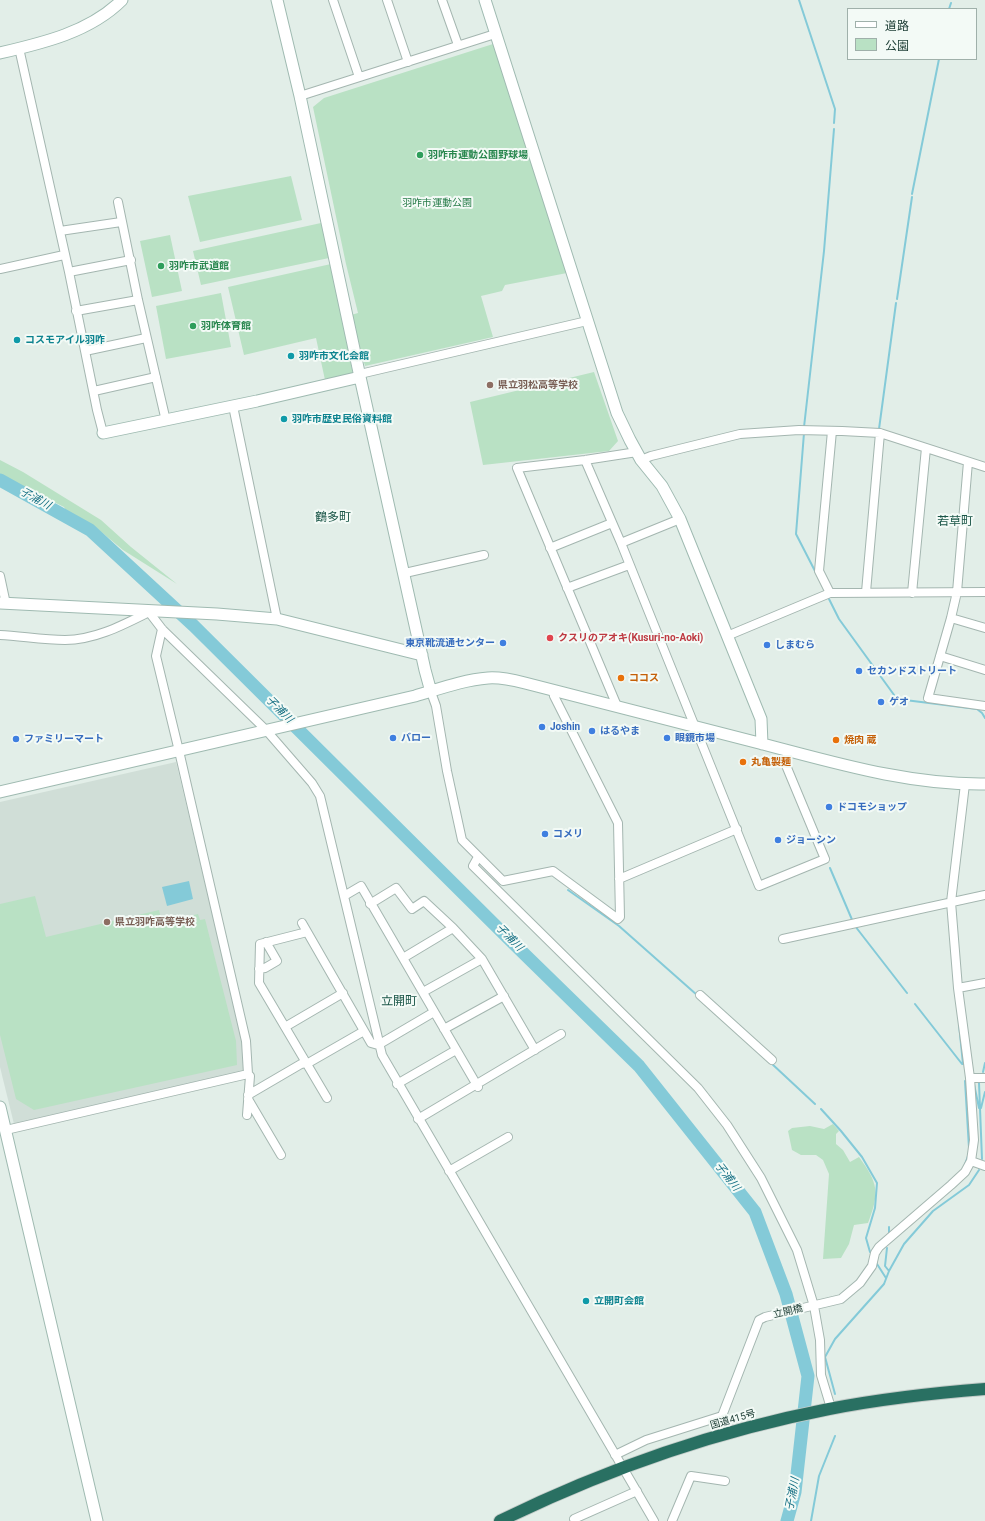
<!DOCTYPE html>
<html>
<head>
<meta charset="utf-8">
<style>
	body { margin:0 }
	#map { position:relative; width:985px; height:1521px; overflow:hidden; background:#e2eee8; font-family:Roboto,"Noto Sans JP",sans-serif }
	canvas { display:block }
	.legend { position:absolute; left:847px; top:8px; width:130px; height:52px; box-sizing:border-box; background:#f3faf6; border:1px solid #9fb0aa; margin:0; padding:5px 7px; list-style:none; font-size:12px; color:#204038 }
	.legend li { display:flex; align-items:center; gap:8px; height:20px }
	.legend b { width:20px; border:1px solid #9fb0aa }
</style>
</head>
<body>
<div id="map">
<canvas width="985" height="1521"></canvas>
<ul class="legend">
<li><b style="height:5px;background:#fff"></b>道路</li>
<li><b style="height:11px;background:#b9e1c4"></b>公園</li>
</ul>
</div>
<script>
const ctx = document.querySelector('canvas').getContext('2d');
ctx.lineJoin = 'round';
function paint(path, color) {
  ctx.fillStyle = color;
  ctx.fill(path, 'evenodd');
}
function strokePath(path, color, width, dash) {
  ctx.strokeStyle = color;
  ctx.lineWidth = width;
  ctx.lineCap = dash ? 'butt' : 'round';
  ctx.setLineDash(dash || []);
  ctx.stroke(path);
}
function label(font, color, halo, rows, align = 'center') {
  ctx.font = font + ' Roboto,"Noto Sans JP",sans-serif';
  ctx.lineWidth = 4;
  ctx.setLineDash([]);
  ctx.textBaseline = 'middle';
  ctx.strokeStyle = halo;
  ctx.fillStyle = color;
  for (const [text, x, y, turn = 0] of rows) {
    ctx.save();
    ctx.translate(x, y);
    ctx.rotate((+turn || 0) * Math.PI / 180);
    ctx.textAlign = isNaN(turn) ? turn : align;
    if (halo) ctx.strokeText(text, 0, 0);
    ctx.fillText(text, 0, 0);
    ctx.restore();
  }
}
const built = new Path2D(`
	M 176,762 L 243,1042 L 244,1072 L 14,1124 L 0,1067 L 0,802 Z`);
const green = new Path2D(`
	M 493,44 L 567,273 L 505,285 L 502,291 L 481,296 L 493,337 L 365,366 L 351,315 L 358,313 L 346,264 L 313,107 L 324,98 Z
	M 291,176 L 302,220 L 200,242 L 188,196 Z
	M 321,223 L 329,258 L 201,285 L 193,251 Z
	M 170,235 L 182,291 L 152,297 L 140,241 Z
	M 331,264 L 353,374 L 325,380 L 316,338 L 244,355 L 228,287 Z
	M 221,293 L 231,347 L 166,359 L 156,306 Z
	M 594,372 L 618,441 L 609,451 L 483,465 L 470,402 Z
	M 0,460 L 23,472 L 101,520 L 131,547 L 177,584 L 123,550 L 93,525 C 83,524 68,515 64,507 L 0,475 Z
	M 35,896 L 46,937 L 159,910 L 162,923 L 198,914 L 200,920 L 205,919 L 236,1041 L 237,1065 L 34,1110 L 16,1099 L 0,1035 L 0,904 Z
	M 833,1124 L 839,1131 L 836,1134 L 836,1144 L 843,1150 L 850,1162 L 859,1157 C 878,1183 880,1192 868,1223 L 854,1225 L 849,1244 L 841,1258 L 823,1259 L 829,1174 L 823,1160 L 816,1155 L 801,1155 L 792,1150 L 788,1131 L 792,1128 L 810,1126 L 824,1129 Z`);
const water = new Path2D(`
	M 189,881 L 193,899 L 167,906 L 162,887 Z`);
const stream = new Path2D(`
	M 799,0 L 835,109 L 834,123
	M 949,9 L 951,3
	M 912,194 L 939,59
	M 897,299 L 912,197
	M 804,427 L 824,251 L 834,129
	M 879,429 L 896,303
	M 804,433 L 796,534 L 816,573
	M 829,599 L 839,619 L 897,699 L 977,709 L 982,713 L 985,718
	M 830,868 L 853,922
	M 568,890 L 619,926 L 697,995
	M 855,926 L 907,993
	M 915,1004 L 962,1064
	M 959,1024 L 963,1064
	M 771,1063 L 815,1104
	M 983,1072 L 985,1063
	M 965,1081 L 969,1148
	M 979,1083 L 982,1159
	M 974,1084 L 979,1108
	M 981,1108 L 985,1092
	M 821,1109 L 841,1131 L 862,1157 L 877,1183 L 875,1208 L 866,1238 L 870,1252
	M 964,1167 L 968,1156
	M 889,1227 L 889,1234
	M 887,1248 L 885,1266 L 889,1271
	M 877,1264 L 886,1278
	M 835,1394 L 825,1357 L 835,1339 L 884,1284 L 889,1271 L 904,1244 L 933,1211 L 969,1185 L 979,1170
	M 811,1521 L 819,1476 L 835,1436`);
const river = new Path2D(`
	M 0,480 L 90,530 L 194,626 L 511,941 L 639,1066 L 755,1212 L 786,1294 L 808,1376 L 795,1492 L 787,1521`);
const street = new Path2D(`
	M 333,0 L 359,77
	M 387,0 L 408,62
	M 442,0 L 458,45
	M 19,48 L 69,272 L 97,410 L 103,433
	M 300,96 L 495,34
	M 118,202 L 138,300 L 166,421
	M 60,231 L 121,222
	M 0,269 L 64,255
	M 69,272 L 131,260
	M 76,311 L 138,300
	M 85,351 L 146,338
	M 360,374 L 587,321
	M 94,391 L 156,377
	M 233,406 L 277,619
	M 585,460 L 621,543 L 759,886 L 825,859 L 785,763 L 789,751
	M 641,460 L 651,456 L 740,434 L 799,430 L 842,431 L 880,433 L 985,467
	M 968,462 L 957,592 L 951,618 L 928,698 L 985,706
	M 621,543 L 680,519
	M 550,548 L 612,523
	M 405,573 L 484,555
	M 0,576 L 6,604
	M 567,588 L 629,565
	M 866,592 L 880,433
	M 830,593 L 819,571 L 832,431
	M 912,593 L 926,448
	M 951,618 L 985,628
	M 0,635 C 21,636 43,640 65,640 C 95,640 123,625 149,612 L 162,629 L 266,730 L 312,783 L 320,796 L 382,1055 L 654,1521
	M 727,636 L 830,593 L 985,592
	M 940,656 L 985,670
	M 431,692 L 436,706 L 447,771 L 462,840 L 503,881 L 553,871 L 618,919 L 620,917 L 618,823 L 554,696 L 553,690
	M 617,706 L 517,468 L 585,460 L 637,452
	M 478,857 L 473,866 L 698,1088 L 727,1125 L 761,1178 L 797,1250 L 814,1306 L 820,1340 L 821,1375 L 831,1408
	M 619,879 L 737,829
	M 344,896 L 361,886 L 478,1087
	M 370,904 L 396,888 L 412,909 L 424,901 L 453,928 L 482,959 L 535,1050
	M 302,923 L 371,1043 L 378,1045 L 434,1012
	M 307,932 L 260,944 L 259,983 L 327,1098
	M 783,939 L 985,895
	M 403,958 L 453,928
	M 259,969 L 265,968 L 277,961 L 266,942
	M 958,988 L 985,983
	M 423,992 L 482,959
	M 700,995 L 772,1060
	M 285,1027 L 343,993
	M 444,1029 L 504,996
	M 970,1078 L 985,1078
	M 397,1084 L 456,1050
	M 248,1095 L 301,1064 L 310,1062 L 364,1031
	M 248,1099 L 281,1155
	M 247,1115 L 250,1076 L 248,1074
	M 418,1119 L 561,1034
	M 6,1130 L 248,1074 L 246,1041 L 179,751 L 156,656 L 162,629
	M 971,1161 L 985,1166
	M 449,1171 L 508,1137
	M 615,1455 L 646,1440 L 722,1416 L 759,1320 L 765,1317 L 841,1299 L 860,1283 L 872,1266 L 875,1253 L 879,1247 L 951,1185 L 965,1172 L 971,1161 L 974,1140 L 970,1078 L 958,988 L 951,902 L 965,784
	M 575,1521 L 574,1519 L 637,1491
	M 672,1521 L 691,1476 L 725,1481`);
const secondary = new Path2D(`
	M 485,0 L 617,413 L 630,440 L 641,460 L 662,486 L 680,519 L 761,719 L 762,744
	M 0,53 C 43,43 90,32 122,0
	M 360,377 L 425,670 L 431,692
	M 103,433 L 257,401 L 360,377 L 300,96 L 277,0
	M 0,603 L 217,614 L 277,619 L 422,655
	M 0,792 L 415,696 C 439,689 463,680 488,678 C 500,677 513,680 525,683 C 604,703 684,724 763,744 C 836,763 909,785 985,784
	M 0,1107 L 97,1521`);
const highway = new Path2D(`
	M 500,1521 C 604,1470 716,1431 829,1409 C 881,1399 933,1393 985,1389`);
const markers = [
	[420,155,4,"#2e9e5b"],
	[161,266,4,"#2e9e5b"],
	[193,326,4,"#2e9e5b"],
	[17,340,4,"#0f9aa8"],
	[291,356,4,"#0f9aa8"],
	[490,385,4,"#8d6e63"],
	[284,419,4,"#0f9aa8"],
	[550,638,4,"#e0444e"],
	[503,643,4,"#3f7fe0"],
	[767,645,4,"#3f7fe0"],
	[859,671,4,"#3f7fe0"],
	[621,678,4,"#e8710a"],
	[881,702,4,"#3f7fe0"],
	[542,727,4,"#3f7fe0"],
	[592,731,4,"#3f7fe0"],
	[393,738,4,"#3f7fe0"],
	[667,738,4,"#3f7fe0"],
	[16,739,4,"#3f7fe0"],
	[836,740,4,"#e8710a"],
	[743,762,4,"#e8710a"],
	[829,807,4,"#3f7fe0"],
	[545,834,4,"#3f7fe0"],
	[778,840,4,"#3f7fe0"],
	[107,922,4,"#8d6e63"],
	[586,1301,4,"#0f9aa8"]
];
const leisureNames = [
	["羽咋市運動公園野球場",428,155],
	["羽咋市武道館",169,266],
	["羽咋体育館",201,326]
];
const parkNames = [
	["羽咋市運動公園",437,203]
];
const cultureNames = [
	["コスモアイル羽咋",25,340],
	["羽咋市文化会館",299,356],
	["羽咋市歴史民俗資料館",292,419],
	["立開町会館",594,1301]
];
const educationNames = [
	["県立羽松高等学校",498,385],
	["県立羽咋高等学校",115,922]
];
const healthNames = [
	["クスリのアオキ(Kusuri-no-Aoki)",558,638]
];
const shopNames = [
	["東京靴流通センター",495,643,"right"],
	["しまむら",775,645],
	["セカンドストリート",867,671],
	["ゲオ",889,702],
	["Joshin",550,727],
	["はるやま",600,731],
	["バロー",401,738],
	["眼鏡市場",675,738],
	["ファミリーマート",24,739],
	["ドコモショップ",837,807],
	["コメリ",553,834],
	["ジョーシン",786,840]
];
const foodNames = [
	["ココス",629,678],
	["焼肉 蔵",844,740],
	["丸亀製麺",751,762]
];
const streetNames = [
	["立開橋",788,1312,-13],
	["国道415号",733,1420,-16]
];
const waterNames = [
	["子浦川",35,499,29],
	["子浦川",279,710,45],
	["子浦川",509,938,45],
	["子浦川",727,1177,52],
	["子浦川",793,1494,-79]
];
const quarterNames = [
	["鶴多町",333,518],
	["若草町",955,522],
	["立開町",399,1002]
];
paint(built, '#d0ded7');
paint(green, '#b9e1c4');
paint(water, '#84cad8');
strokePath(stream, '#84cad8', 2);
strokePath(river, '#84cad8', 13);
strokePath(street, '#a4b6b0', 10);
strokePath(secondary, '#9fbab1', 13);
strokePath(highway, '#c1cac7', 14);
strokePath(street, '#fff', 8);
strokePath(secondary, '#fff', 11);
strokePath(highway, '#297062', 12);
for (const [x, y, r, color] of markers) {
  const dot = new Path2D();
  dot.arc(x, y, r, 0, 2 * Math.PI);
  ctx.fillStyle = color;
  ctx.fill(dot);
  strokePath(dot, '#f3faf6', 1.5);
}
label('bold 10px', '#27864d', '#f3faf6', leisureNames, 'left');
label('10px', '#267b48', '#f3faf6', parkNames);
label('bold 10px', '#0d838f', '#f3faf6', cultureNames, 'left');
label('bold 10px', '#785e54', '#f3faf6', educationNames, 'left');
label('bold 10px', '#be3a42', '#f3faf6', healthNames, 'left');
label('bold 10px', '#366cbe', '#f3faf6', shopNames, 'left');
label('bold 10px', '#c56008', '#f3faf6', foodNames, 'left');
label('10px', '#204038', '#f3faf6', streetNames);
label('italic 11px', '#146f83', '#f3faf6', waterNames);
label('12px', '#1a5547', '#f3faf6', quarterNames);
</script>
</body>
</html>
